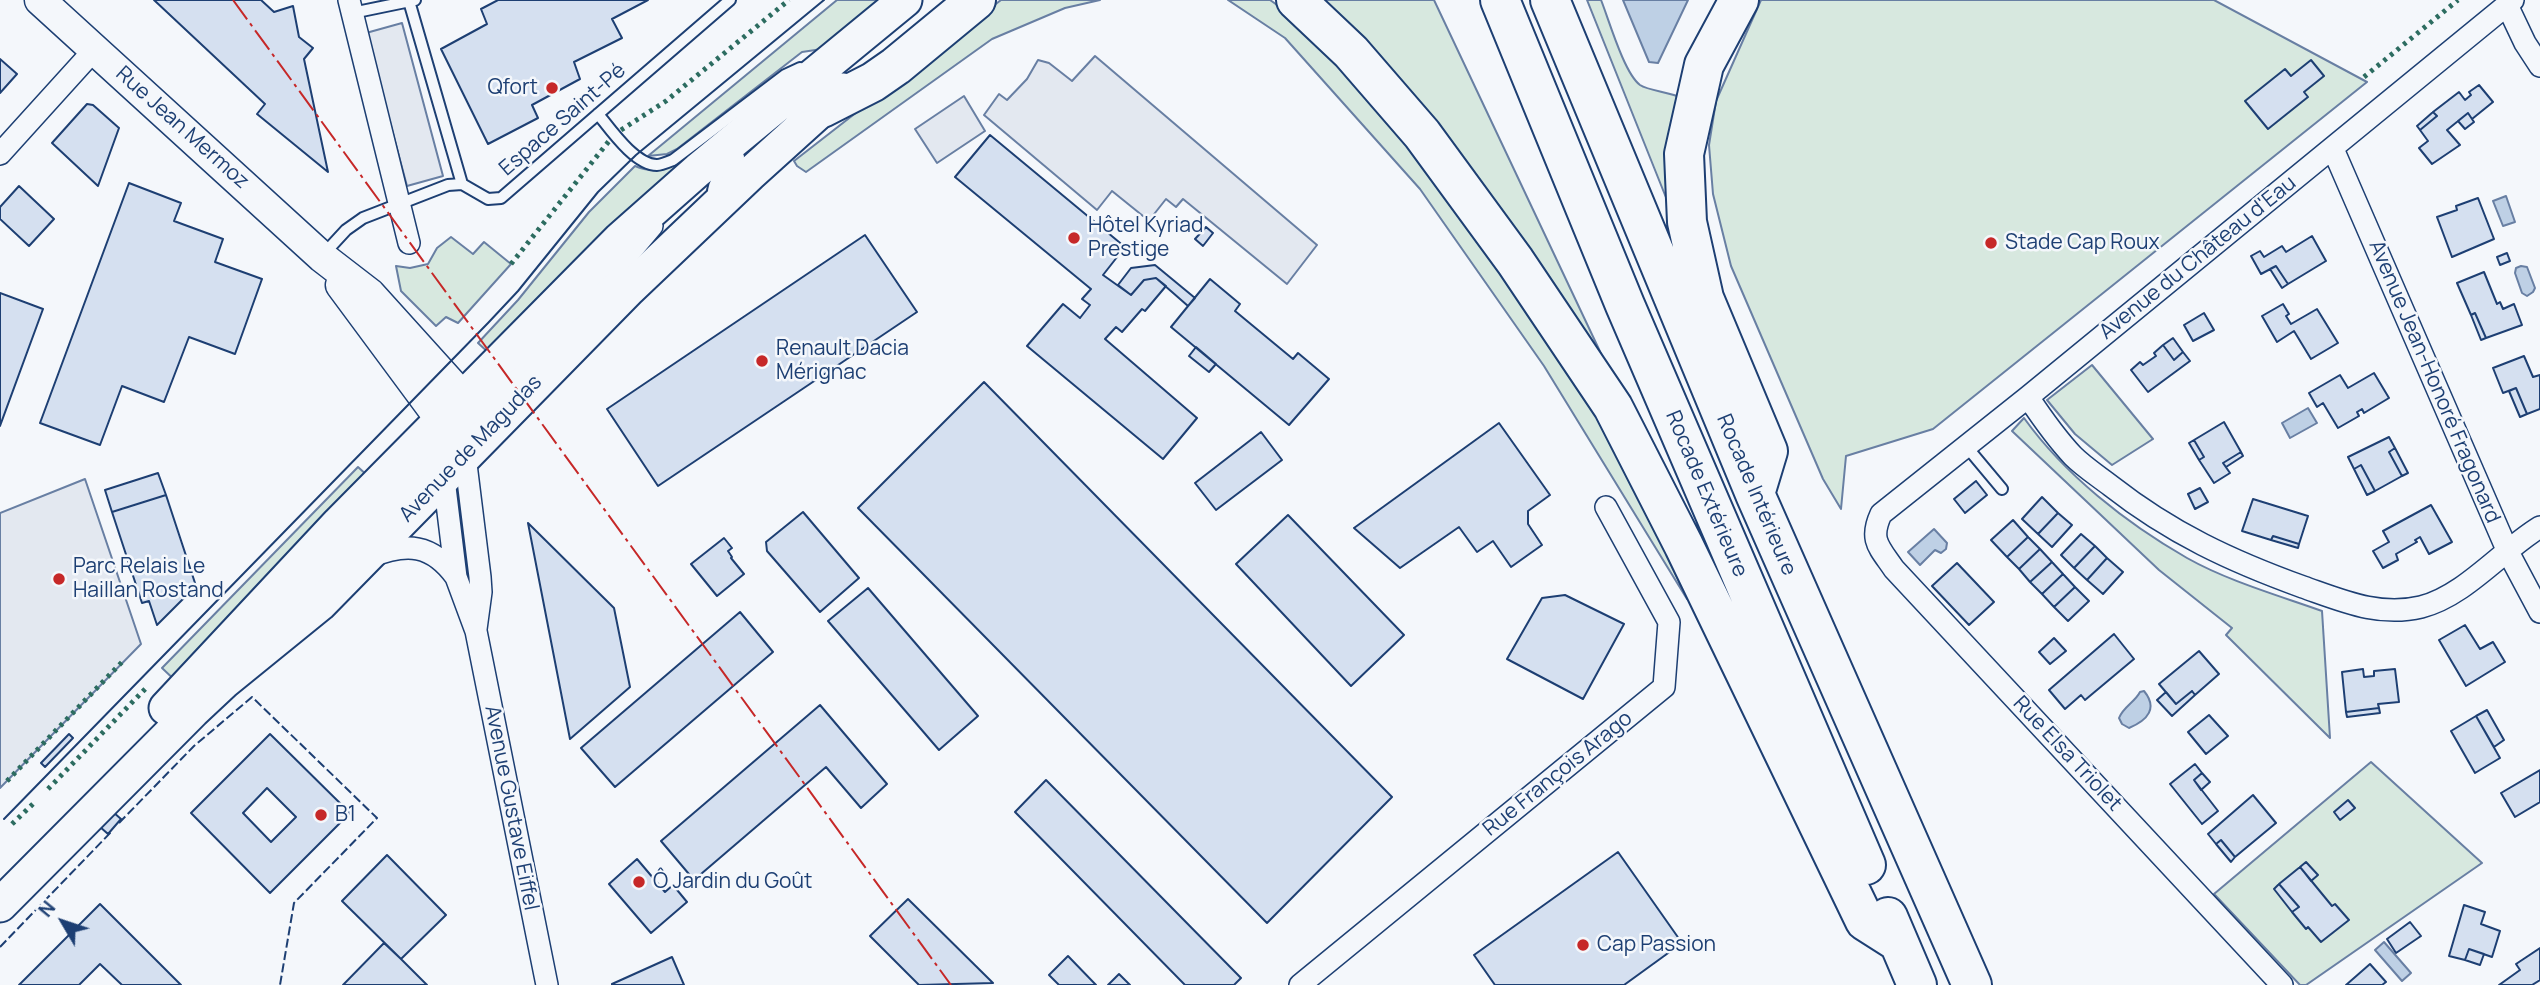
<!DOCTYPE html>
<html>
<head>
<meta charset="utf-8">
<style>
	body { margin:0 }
	#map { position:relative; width:2540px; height:985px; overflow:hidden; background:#f4f7fb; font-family:Manrope,sans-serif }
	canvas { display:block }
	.north { position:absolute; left:28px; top:887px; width:70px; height:70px; -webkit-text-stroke:5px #f4f7fb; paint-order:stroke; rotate:309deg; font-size:19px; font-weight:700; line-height:28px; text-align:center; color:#1d3f73 }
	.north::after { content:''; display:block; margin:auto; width:24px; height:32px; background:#1d3f73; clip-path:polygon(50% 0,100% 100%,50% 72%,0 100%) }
</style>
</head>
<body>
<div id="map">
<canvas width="2540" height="985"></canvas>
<div class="north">N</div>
</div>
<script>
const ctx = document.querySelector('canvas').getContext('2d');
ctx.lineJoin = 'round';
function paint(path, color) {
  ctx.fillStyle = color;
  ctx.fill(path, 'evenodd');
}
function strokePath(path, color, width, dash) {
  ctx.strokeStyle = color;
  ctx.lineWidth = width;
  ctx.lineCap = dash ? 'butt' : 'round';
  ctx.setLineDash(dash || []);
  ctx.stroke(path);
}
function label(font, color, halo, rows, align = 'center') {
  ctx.font = font + ' Manrope,sans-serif';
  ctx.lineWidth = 5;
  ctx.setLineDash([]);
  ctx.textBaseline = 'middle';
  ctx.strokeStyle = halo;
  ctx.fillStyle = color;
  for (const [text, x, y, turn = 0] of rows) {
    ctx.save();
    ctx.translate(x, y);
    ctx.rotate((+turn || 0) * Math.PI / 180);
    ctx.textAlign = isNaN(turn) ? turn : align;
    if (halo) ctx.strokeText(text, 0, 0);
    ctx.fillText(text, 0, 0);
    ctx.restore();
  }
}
const green = new Path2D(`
	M 837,0 L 886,0 L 822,49 L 802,52 L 677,149 L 667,154 L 648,156 Z
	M 1001,0 L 1100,0 L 1065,8 L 992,39 L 806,172 L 797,166 L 794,161 Z
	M 1228,0 L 1270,0 L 1297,19 L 1440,183 L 1614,439 L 1687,599 L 1544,366 L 1420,189 L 1285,38 Z
	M 1323,0 L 1434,0 L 1622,398 L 1353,30 Z
	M 1587,0 L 1601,0 C 1609,20 1624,73 1640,85 C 1649,91 1670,92 1682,98 L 1671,210 Z
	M 1761,0 L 2214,0 L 2367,82 L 1933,429 L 1846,456 L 1841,509 L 1823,479 L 1731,266 L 1713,194 L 1709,145 L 1716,101 Z
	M 725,129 L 490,354 L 478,343 L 518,300 L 589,212 L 635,166 C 671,182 696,147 725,129 Z
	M 451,237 L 473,254 L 484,242 L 511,264 L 458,323 L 446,317 L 436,326 L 401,291 L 396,266 L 410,268 L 428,264 L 437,248 Z
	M 2092,365 L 2153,439 L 2112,465 L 2075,434 L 2047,400 Z
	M 2024,418 C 2065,475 2126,523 2187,558 C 2228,581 2277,595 2322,611 L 2330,738 L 2226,635 L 2232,628 L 2159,570 L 2012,431 Z
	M 358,467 L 369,477 L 180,685 L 162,668 Z
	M 2371,762 L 2482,863 L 2306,985 L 2300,985 L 2214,894 Z`);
const parking = new Path2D(`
	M 402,23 L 443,176 L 407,186 L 366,33 Z
	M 1095,56 L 1317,245 L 1287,284 L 1183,199 L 1176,207 L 1166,199 L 1151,218 L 1143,216 L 1112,191 L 1097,210 L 984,115 L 999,94 L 1007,100 L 1027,79 L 1038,60 L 1049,63 L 1072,81 Z
	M 964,96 L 985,131 L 937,163 L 915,129 Z
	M 85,479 L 141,644 L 0,788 L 0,513 Z`);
const water = new Path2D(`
	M 1623,0 L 1688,0 L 1658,63 L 1649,62 Z
	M 2506,196 L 2515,222 L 2503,226 L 2493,201 Z
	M 2521,266 L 2527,267 L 2535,288 L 2533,292 L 2527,296 L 2522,293 L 2515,273 L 2516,268 Z
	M 2308,408 L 2317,423 L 2290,438 L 2282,423 Z
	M 1934,529 L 1947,543 L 1946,549 L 1941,553 L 1935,550 L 1920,565 L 1908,552 Z
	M 2144,691 C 2158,708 2148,720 2129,728 L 2122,724 L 2119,718 C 2123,707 2135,702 2140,692 Z
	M 2384,942 L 2411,973 L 2402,981 L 2375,950 Z`);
const building = new Path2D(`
	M 154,0 L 261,0 L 274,12 L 293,6 L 299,37 L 313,48 L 304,59 L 328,172 L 257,114 L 265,104 Z
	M 498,0 L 648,0 L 612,19 L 622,38 L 574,62 L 580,79 L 532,105 L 538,118 L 488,144 L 441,49 L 487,24 L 481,9 Z
	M 0,59 L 17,74 L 0,93 Z
	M 2311,60 L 2324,76 L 2304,92 L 2308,97 L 2268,129 L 2245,101 L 2285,69 L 2291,76 Z
	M 2479,85 L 2493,102 L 2472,119 L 2468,113 L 2447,130 L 2460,145 L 2432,164 L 2419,148 L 2428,141 L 2420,130 L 2437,116 L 2433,112 L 2459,92 L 2465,100 L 2471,95 L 2469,92 Z
	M 87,104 L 93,105 L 119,128 L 98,186 L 52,143 Z
	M 2433,112 L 2437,116 L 2420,130 L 2417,126 Z
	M 2468,113 L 2474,122 L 2465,129 L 2458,121 Z
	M 990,135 L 1125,247 L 1103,275 L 1131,295 L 1144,280 L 1156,278 L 1166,286 L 1145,311 L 1142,309 L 1122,332 L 1116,327 L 1105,339 L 1197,418 L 1163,459 L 1027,346 L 1063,304 L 1080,318 L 1090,305 L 1082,299 L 1091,289 L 955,177 Z
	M 129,183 L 181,203 L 174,221 L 223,239 L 215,262 L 262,279 L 235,354 L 189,337 L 164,402 L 122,386 L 100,445 L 40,423 Z
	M 19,186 L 54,219 L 29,246 L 0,219 L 0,207 Z
	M 2478,198 L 2494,239 L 2452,257 L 2437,217 L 2457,210 L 2456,206 Z
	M 1206,227 L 1213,233 L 1203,246 L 1195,239 Z
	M 865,235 L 917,312 L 658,486 L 607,409 Z
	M 2312,236 L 2326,261 L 2288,284 L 2276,266 L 2261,274 L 2251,256 L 2260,251 L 2264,257 L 2282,246 L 2286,252 Z
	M 2507,253 L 2510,261 L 2500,265 L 2497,257 Z
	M 1155,265 L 1195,298 L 1188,306 L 1156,278 L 1144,280 L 1131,295 L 1118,285 L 1131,268 Z
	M 2276,266 L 2288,284 L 2282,288 L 2270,269 Z
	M 2484,272 L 2497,304 L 2500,302 L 2503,309 L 2514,304 L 2522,325 L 2486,338 L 2475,313 L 2471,315 L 2457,283 Z
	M 1210,279 L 1240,304 L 1235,311 L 1293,359 L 1298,353 L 1329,379 L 1289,425 L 1171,327 Z
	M 0,293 L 43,309 L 0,426 Z
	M 2283,304 L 2289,314 L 2286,316 L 2291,324 L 2317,309 L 2338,343 L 2311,359 L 2294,331 L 2277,342 L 2262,316 Z
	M 2204,313 L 2214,330 L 2193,341 L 2184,325 Z
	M 2475,313 L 2486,338 L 2481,340 L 2471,315 Z
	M 2173,338 L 2183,352 L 2174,360 L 2163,345 Z
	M 2163,345 L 2174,360 L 2183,352 L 2190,361 L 2148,392 L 2131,370 L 2140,362 L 2143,365 L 2156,356 L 2154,353 Z
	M 1196,347 L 1216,364 L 1209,372 L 1189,356 Z
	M 2524,356 L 2533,377 L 2540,375 L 2540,409 L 2527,414 L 2516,388 L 2503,393 L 2493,368 Z
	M 2374,373 L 2389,398 L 2364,413 L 2362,409 L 2357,412 L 2359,416 L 2338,428 L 2323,403 L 2317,407 L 2309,393 L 2340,375 L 2348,388 Z
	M 984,382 L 1392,797 L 1267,923 L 858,508 Z
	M 2516,388 L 2527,414 L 2520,417 L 2509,391 Z
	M 2224,422 L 2241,452 L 2223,463 L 2230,473 L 2214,483 L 2199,460 L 2204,457 L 2194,440 Z
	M 1499,423 L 1550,495 L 1528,511 L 1528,524 L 1542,545 L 1511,567 L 1493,541 L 1477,552 L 1459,527 L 1400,568 L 1354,528 Z
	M 1261,432 L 1282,460 L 1216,510 L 1195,483 Z
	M 2389,437 L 2395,448 L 2389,452 L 2402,476 L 2375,491 L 2361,465 L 2354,469 L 2348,457 Z
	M 2194,440 L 2204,457 L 2199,460 L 2189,443 Z
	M 2395,448 L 2408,473 L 2402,476 L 2389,452 Z
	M 2241,452 L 2243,456 L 2226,467 L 2223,463 Z
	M 2361,465 L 2375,491 L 2367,495 L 2354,469 Z
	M 158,473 L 166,495 L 112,512 L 105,490 Z
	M 1976,481 L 1987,495 L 1965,513 L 1954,499 Z
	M 2200,488 L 2208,502 L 2195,509 L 2188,494 Z
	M 166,495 L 196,586 L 157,625 L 149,601 L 142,603 L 112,512 Z
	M 2042,497 L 2058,513 L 2038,534 L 2022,519 Z
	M 2253,499 L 2308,516 L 2299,544 L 2273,536 L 2271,540 L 2242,531 Z
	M 2431,505 L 2452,542 L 2429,554 L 2420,537 L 2415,540 L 2417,542 L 2396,554 L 2398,560 L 2383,568 L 2373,551 L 2389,542 L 2383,531 Z
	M 803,512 L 859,578 L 820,612 L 767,551 L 766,542 Z
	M 2058,513 L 2072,525 L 2052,547 L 2038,534 Z
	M 1288,515 L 1404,635 L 1351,686 L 1236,564 Z
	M 2013,520 L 2028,537 L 2007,557 L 1991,540 Z
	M 528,523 L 614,608 L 630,687 L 570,739 Z
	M 2081,534 L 2095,546 L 2074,568 L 2061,555 Z
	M 2273,536 L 2299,544 L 2298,548 L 2271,540 Z
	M 2028,537 L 2040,549 L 2019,569 L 2007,557 Z
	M 724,538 L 732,548 L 728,551 L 732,557 L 731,558 L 744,574 L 717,596 L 691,564 Z
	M 2095,546 L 2107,558 L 2087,580 L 2074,568 Z
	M 2040,549 L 2052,562 L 2030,582 L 2019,569 Z
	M 2107,558 L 2123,572 L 2103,594 L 2087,580 Z
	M 2052,562 L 2063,574 L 2042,594 L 2030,582 Z
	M 1957,563 L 1994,602 L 1969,625 L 1932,586 Z
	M 2063,574 L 2075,587 L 2054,607 L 2042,594 Z
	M 2075,587 L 2089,601 L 2068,621 L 2054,607 Z
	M 868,588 L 978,716 L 939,750 L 828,621 Z
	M 1565,595 L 1624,624 L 1583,699 L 1507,659 L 1542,598 Z
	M 740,612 L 773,652 L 615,787 L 581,748 Z
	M 2465,625 L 2480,649 L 2493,642 L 2505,662 L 2466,686 L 2439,640 Z
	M 2114,634 L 2134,659 L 2085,700 L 2081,695 L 2065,709 L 2049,690 Z
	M 2054,638 L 2066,651 L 2050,664 L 2039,652 Z
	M 2199,651 L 2219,674 L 2195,695 L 2192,691 L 2176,704 L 2159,684 Z
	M 2363,669 L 2364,677 L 2374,676 L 2374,671 L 2395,669 L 2399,702 L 2378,704 L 2379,708 L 2346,712 L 2342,672 Z
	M 2192,691 L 2195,695 L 2172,716 L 2157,700 L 2166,692 L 2176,704 Z
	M 820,705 L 887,784 L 861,808 L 826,767 L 694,880 L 661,841 Z
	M 2379,708 L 2380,713 L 2347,717 L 2346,712 Z
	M 2487,710 L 2504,740 L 2494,747 L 2476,716 Z
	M 2209,715 L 2228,736 L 2206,754 L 2188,732 Z
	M 2476,716 L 2500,758 L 2475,773 L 2451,731 Z
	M 69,734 L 73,738 L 45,767 L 41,763 Z
	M 270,734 L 350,813 L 270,893 L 191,813 ZM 267,788 L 296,817 L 271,842 L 243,813 Z
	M 2195,764 L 2202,773 L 2194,780 L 2218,811 L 2202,824 L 2170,784 Z
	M 2540,770 L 2540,802 L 2515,817 L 2501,793 Z
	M 2202,773 L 2210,782 L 2201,790 L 2194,780 Z
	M 1046,780 L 1241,978 L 1234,985 L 1185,985 L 1015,812 Z
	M 2253,795 L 2276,823 L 2235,857 L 2221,840 L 2216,844 L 2208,834 Z
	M 2348,800 L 2355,808 L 2340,820 L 2334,812 Z
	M 113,812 L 121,819 L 108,834 L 99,826 Z
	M 2221,840 L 2235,857 L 2231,862 L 2216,844 Z
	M 1618,852 L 1682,943 L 1624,985 L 1495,985 L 1474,955 Z
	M 387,855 L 446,915 L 401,959 L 342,901 Z
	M 637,859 L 665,892 L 673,885 L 687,902 L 651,933 L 609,884 Z
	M 2306,862 L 2318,875 L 2311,881 L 2300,867 Z
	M 2300,867 L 2332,906 L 2335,904 L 2349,920 L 2321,942 L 2308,927 L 2306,929 L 2292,912 L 2299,907 L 2279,884 Z
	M 2279,884 L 2299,907 L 2292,912 L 2274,889 Z
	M 908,899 L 993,983 L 919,985 L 870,936 Z
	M 100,904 L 181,985 L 122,985 L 100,964 L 79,985 L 19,985 Z
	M 2464,905 L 2485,912 L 2481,924 L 2500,931 L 2492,957 L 2469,949 L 2465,960 L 2449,956 Z
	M 2410,922 L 2421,936 L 2396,953 L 2387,939 Z
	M 384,943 L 401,959 L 427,985 L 343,985 Z
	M 2540,948 L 2540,980 L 2532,985 L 2499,985 L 2520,970 L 2516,964 Z
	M 2469,949 L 2484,954 L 2480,965 L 2465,960 Z
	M 1068,956 L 1096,985 L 1059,985 L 1049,975 Z
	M 672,957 L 684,985 L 612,985 L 612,984 Z
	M 2370,964 L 2386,982 L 2382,985 L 2346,985 Z
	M 1119,974 L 1130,985 L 1108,985 Z`);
const lane = new Path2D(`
	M 409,1 L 462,184 L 488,199 L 501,198 L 730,0
	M 352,13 L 415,0
	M 598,114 C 611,130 635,165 657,165 C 661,165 668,162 673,160 L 785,75 L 800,68
	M 713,197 C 711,179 727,168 739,157
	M 322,256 L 346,230 L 363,218 L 448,185 L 462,184
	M 1966,446 L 2002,489`);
const street = new Path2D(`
	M 349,0 L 409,243
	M 2507,5 L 2525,43 L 2540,66
	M 2333,149 L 2508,552 L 2540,612
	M 0,154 L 95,49
	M 2028,397 C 2042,418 2056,438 2073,456 C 2084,467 2098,476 2111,486 C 2171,533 2231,561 2303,587 C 2343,601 2379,617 2421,607 C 2465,596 2502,550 2540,527
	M 457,444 L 464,428 L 597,291 L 652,226
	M 465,456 L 480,577 L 481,592 L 476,629
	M 443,471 L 456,577 L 476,631 L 547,985
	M 370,557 C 407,542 432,544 456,577
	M 1300,985 L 1664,687 L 1669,622 L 1606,507
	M 2282,985 L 1894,569 C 1879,547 1869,540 1881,514 L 2028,397 L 2513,0`);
const secondary = new Path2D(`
	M 40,0 L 322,257 L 370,294 L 463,397
	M 341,285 L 441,420
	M 271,640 L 301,591 L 442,444 L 455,426 L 461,403`);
const primary = new Path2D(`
	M 166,708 L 339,523 L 620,239 L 698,170 L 905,0
	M 0,905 L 193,711 L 224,682 L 320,604 L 629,289 L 750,174 L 843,90`);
const highway = new Path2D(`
	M 1296,0 L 1351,52 L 1422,134 L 1515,261 L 1613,407 L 1684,546 L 1865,921 L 1898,942
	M 1500,0 L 1625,305 L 1866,865
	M 1550,0 L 1755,494 L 1972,985
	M 1739,0 L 1704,65 L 1684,154 L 1687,222 L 1704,298 L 1768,451 L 1755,494
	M 822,108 L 873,82 L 896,66 L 976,0
	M 1888,917 L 1917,985`);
const tram = new Path2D(`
	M 4,819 L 488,323 L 518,291 L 598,192 L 636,155 L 824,0`);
const hedge = new Path2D(`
	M 2364,77 L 2458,0
	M 621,130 L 666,101 L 789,0
	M 511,264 L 609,141
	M 7,781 L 123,661
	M 48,789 L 148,686
	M 12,824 L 36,801`);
const fence = new Path2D(`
	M 119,823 L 194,746 L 252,697 L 377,818 L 294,903 L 280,985
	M 0,947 L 112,831`);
const power = new Path2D(`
	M 233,0 L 951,985`);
const markers = [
	[552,88,7,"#c62828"],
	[1074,238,7,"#c62828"],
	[1991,243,7,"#c62828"],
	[762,361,7,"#c62828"],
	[59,579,7,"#c62828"],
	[321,815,7,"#c62828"],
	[639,882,7,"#c62828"],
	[1583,945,7,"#c62828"]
];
const poiNames = [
	["Qfort",538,88,"right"],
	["Hôtel Kyriad",1088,226],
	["Prestige",1088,250],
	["Stade Cap Roux",2005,243],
	["Renault Dacia",776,349],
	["Mérignac",776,373],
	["Parc Relais Le",73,567],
	["Haillan Rostand",73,591],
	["B1",335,815],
	["Ô Jardin du Goût",653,882],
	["Cap Passion",1597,945]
];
const streetNames = [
	["Espace Saint-Pé",563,120,-41],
	["Rue Jean Mermoz",182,128,42],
	["Avenue du Château d'Eau",2198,258,-39],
	["Avenue Jean-Honoré Fragonard",2434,382,67],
	["Avenue de Magudas",471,449,-46],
	["Rocade Extérieure",1706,494,67],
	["Rocade Intérieure",1756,495,67],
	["Rue Elsa Triolet",2067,754,47],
	["Rue François Arago",1558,774,-39],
	["Avenue Gustave Eiffel",511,808,79]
];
paint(green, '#d7e8df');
strokePath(green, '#687fa3', 2);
paint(parking, '#e3e8f0');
strokePath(parking, '#687fa3', 2);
paint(water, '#bed0e5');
strokePath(water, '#687fa3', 2);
paint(building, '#d5e0f0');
strokePath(building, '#1d3f73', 2);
strokePath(lane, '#1d3f73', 14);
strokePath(street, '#1d3f73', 24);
strokePath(secondary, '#1d3f73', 33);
strokePath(primary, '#1d3f73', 37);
strokePath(highway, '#1d3f73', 42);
strokePath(lane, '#f4f7fb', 10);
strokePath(street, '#f4f7fb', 21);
strokePath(secondary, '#f4f7fb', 30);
strokePath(primary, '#f4f7fb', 33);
strokePath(highway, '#f4f7fb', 38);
strokePath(tram, '#1d3f73', 2);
strokePath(hedge, '#2c6c60', 5, [3.5, 5]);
strokePath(fence, '#1d3f73', 2, [9, 3.5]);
strokePath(power, '#c62828', 2, [24, 5, 3.5, 5]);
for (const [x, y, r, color] of markers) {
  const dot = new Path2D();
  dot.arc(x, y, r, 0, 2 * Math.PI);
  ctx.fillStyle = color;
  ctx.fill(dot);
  strokePath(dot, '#f4f7fb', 2.5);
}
label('21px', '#1d3f73', '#f4f7fb', poiNames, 'left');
label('21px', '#1d3f73', '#f4f7fb', streetNames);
</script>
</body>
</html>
